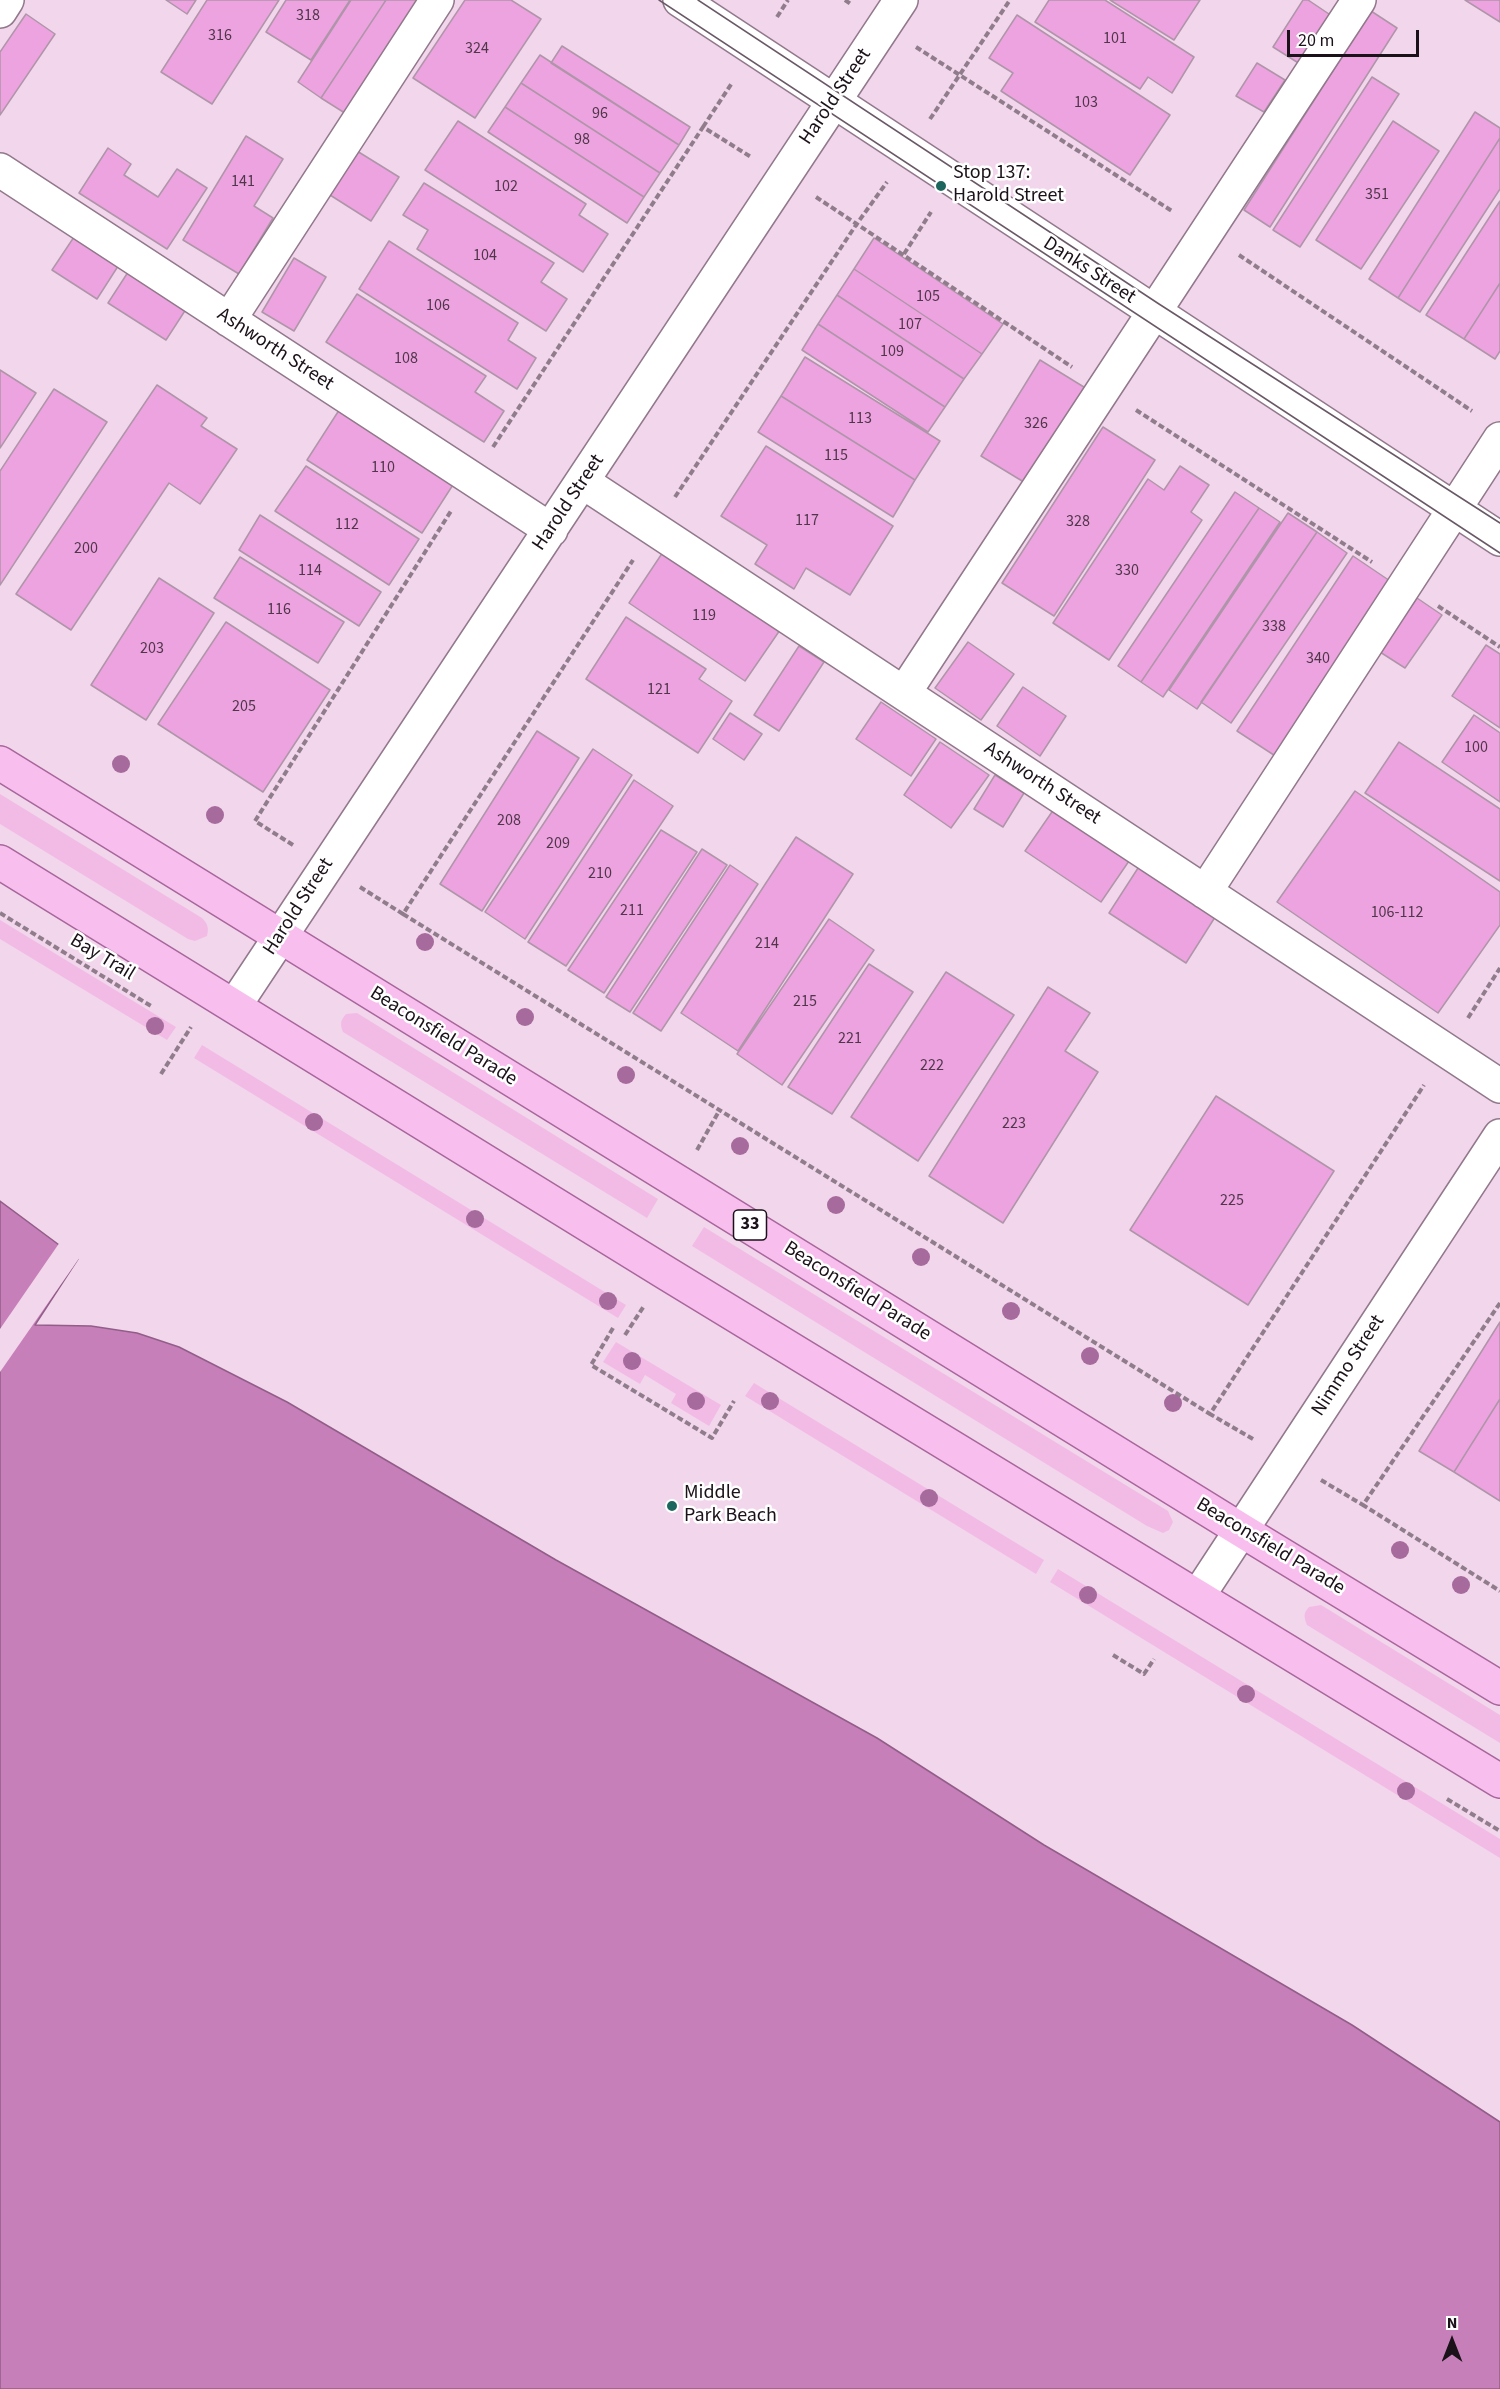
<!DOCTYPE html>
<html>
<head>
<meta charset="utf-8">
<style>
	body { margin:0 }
	#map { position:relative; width:1500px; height:2389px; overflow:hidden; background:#f2d6eb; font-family:"Source Sans 3",sans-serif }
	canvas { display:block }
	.north { position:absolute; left:1422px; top:2311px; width:60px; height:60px; -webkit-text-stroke:4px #fff; paint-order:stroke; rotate:0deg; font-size:16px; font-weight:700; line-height:24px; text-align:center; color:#1a1119 }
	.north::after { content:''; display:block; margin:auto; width:21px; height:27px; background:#1a1119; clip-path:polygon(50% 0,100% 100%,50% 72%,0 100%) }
	.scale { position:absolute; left:1287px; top:30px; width:132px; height:27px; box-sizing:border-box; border:3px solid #1a1119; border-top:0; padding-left:8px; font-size:18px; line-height:21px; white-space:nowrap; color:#1a1119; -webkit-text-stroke:4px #fff; paint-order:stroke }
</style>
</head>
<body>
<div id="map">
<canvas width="1500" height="2389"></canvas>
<div class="north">N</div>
<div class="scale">20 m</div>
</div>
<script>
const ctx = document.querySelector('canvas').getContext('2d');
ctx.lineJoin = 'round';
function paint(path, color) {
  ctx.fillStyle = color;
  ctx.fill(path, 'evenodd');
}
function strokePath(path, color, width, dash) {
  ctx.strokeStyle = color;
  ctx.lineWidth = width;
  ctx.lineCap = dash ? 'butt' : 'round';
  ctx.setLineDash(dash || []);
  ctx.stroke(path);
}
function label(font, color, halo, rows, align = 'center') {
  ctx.font = font + ' "Source Sans 3",sans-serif';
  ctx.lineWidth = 5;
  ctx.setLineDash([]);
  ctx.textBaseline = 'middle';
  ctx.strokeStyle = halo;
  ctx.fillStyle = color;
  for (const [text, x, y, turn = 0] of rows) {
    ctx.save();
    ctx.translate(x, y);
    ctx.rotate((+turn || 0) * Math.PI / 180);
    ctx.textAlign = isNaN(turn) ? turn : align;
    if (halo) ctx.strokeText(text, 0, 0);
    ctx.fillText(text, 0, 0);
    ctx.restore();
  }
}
const green = new Path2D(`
	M 0,794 L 202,918 C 208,924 209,928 207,936 L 195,941 L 188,939 L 0,824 Z
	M 0,920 L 176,1027 L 167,1040 L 0,939 Z
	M 357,1013 L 658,1199 L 647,1218 L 343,1032 C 340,1024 340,1021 346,1014 Z
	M 202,1045 L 626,1305 L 618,1318 L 194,1058 Z
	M 704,1227 L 1168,1511 L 1173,1522 L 1169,1530 L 1163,1533 L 1147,1526 L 692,1246 Z
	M 616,1342 L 721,1405 L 709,1426 L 671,1403 L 676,1394 L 645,1375 L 640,1384 L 603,1362 Z
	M 754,1383 L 1044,1560 L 1036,1574 L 745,1396 Z
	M 1058,1569 L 1500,1839 L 1500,1858 L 1050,1582 Z
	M 1321,1605 L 1500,1715 L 1500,1743 L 1307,1625 C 1304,1617 1303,1613 1309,1607 Z`);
const water = new Path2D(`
	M 0,1201 L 78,1259 L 35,1325 L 91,1326 L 137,1333 L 179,1347 L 287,1402 L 556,1560 L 877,1738 L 1044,1845 L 1352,2025 L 1500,2122 L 1500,2389 L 0,2389 Z`);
const pier = new Path2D(`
	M 60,1242 L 80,1257 L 0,1372 L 0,1329 Z`);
const building = new Path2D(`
	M 166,0 L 196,0 L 187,14 Z
	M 207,0 L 279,0 L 212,104 L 161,72 Z
	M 286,0 L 350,0 L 311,60 L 266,32 Z
	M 351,0 L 386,0 L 321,98 L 298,82 Z
	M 386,0 L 425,0 L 348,115 L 321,98 Z
	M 465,0 L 511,0 L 541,19 L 475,118 L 413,78 Z
	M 1049,0 L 1105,0 L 1194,57 L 1172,93 L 1148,77 L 1140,89 L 1035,22 Z
	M 1110,0 L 1200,0 L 1174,40 Z
	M 1303,0 L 1308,0 L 1332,16 L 1300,64 L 1273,47 Z
	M 1465,0 L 1500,0 L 1500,22 Z
	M 1371,11 L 1397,28 L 1270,227 L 1244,210 Z
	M 26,14 L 55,34 L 0,115 L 0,52 Z
	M 1017,15 L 1170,115 L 1130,175 L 1001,91 L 1013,73 L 989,58 Z
	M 562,46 L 690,127 L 679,145 L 551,63 Z
	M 540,55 L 679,145 L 660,173 L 521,83 Z
	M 1257,63 L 1285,80 L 1264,112 L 1236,96 Z
	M 1372,77 L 1399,94 L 1300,247 L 1273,230 Z
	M 521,83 L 660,173 L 644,197 L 505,107 Z
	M 505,107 L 644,197 L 627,223 L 488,132 Z
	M 1475,112 L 1500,128 L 1500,138 L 1398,298 L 1369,279 Z
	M 458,121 L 586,204 L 579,215 L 608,234 L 583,272 L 425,170 Z
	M 1393,121 L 1439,151 L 1361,269 L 1316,240 Z
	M 246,136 L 283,159 L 254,206 L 273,218 L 239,274 L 183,240 Z
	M 1500,138 L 1500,189 L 1420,312 L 1398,298 Z
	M 108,148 L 131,164 L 124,175 L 158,197 L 177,169 L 207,188 L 167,249 L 79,193 Z
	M 357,151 L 399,177 L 371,221 L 330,195 Z
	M 424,183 L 554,263 L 541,282 L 567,299 L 546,331 L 417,249 L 428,230 L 403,215 Z
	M 1500,201 L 1500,283 L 1464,339 L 1426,315 Z
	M 78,231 L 122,260 L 97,299 L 52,270 Z
	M 874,238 L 1003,324 L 982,354 L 854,269 Z
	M 389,241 L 518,323 L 508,340 L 536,358 L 517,389 L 359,289 Z
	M 294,258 L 326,277 L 294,331 L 262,312 Z
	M 132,266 L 190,303 L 166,340 L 108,303 Z
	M 854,269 L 982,354 L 964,379 L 837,295 Z
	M 1500,283 L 1500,351 L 1495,359 L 1464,339 Z
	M 357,294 L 486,376 L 475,392 L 504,411 L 484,442 L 326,342 Z
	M 837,295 L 964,379 L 945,407 L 818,324 Z
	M 818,324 L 945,407 L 928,432 L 802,350 Z
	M 805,357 L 940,441 L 915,480 L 781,396 Z
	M 1040,360 L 1092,392 L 1032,487 L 981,456 Z
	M 0,370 L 36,393 L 0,448 Z
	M 157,385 L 207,418 L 201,426 L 237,449 L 200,504 L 169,483 L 71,630 L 16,594 Z
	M 54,389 L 107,422 L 0,585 L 0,471 Z
	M 781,396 L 915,480 L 893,517 L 758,432 Z
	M 343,404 L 458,477 L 422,533 L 307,460 Z
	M 1103,427 L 1155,460 L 1054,616 L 1002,583 Z
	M 766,446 L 893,526 L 850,595 L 806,568 L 794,589 L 755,564 L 767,545 L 721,516 Z
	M 306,466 L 419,539 L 389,585 L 275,511 Z
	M 1180,466 L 1209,485 L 1191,512 L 1202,520 L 1109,660 L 1053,623 L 1148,479 L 1164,490 Z
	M 1235,492 L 1259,508 L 1141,682 L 1118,666 Z
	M 1259,508 L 1280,522 L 1163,697 L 1141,682 Z
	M 1288,513 L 1317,532 L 1197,709 L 1169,690 Z
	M 260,515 L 381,592 L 359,626 L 239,550 Z
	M 1317,532 L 1347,553 L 1231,723 L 1201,702 Z
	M 663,552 L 780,630 L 745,681 L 629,603 Z
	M 1353,556 L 1399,587 L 1283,761 L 1237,731 Z
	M 240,557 L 344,622 L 318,663 L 214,598 Z
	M 159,578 L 214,613 L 146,720 L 91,685 Z
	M 1417,598 L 1442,615 L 1405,668 L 1380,652 Z
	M 626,617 L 706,669 L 699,679 L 732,701 L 698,753 L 586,679 Z
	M 226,622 L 330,690 L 263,792 L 158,724 Z
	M 968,642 L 1014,674 L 981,720 L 935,688 Z
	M 1486,645 L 1500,654 L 1500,728 L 1452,696 Z
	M 799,646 L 824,662 L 779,731 L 754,715 Z
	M 1023,687 L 1066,716 L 1040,756 L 997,726 Z
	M 881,702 L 936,739 L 911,776 L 856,739 Z
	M 730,713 L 762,734 L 744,760 L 713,739 Z
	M 1474,715 L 1500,733 L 1500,802 L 1442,762 Z
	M 537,731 L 579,758 L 482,911 L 440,884 Z
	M 940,742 L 989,775 L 951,828 L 904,795 Z
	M 1399,742 L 1500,809 L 1500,881 L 1365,793 Z
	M 593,749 L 632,775 L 525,939 L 485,912 Z
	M 995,775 L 1024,793 L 1003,827 L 974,809 Z
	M 634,780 L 673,806 L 566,966 L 528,942 Z
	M 1355,791 L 1500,892 L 1500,925 L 1438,1013 L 1277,902 Z
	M 1054,809 L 1129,861 L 1101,902 L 1025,851 Z
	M 661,830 L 697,852 L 604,993 L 568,970 Z
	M 796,837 L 853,874 L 738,1051 L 681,1013 Z
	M 702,849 L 727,865 L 630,1012 L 606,997 Z
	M 730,865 L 758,884 L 661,1031 L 633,1013 Z
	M 1140,865 L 1217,914 L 1186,963 L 1109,913 Z
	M 829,919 L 874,950 L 782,1085 L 737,1054 Z
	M 869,964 L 913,992 L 832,1114 L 788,1087 Z
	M 946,972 L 1014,1015 L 918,1161 L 851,1117 Z
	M 1048,987 L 1090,1013 L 1065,1051 L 1098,1072 L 1003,1223 L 929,1176 Z
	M 1216,1096 L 1334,1171 L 1248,1305 L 1130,1230 Z
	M 1500,1322 L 1500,1399 L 1454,1472 L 1419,1451 Z
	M 1500,1399 L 1500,1501 L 1454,1472 Z`);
const path = new Path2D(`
	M 845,0 L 852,5
	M 777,17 L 788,0
	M 916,47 L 1172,211
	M 930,119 L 1010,0
	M 703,127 L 732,83
	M 816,197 L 1072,367
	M 904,254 L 931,212
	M 1239,255 L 1472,411
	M 1136,410 L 1372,562
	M 493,447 L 703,127 L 751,157
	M 675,497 L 856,225 L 887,182
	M 1438,606 L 1500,647
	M 293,845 L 255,821 L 451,511
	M 360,887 L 403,914 L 633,560
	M 0,913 L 151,1006
	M 403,914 L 1210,1414
	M 1468,1018 L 1500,968
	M 161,1074 L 191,1027
	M 697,1150 L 719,1111
	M 1500,1303 L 1363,1505 L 1500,1591
	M 613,1328 L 591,1365 L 712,1438 L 734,1401
	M 625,1335 L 644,1306
	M 1253,1439 L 1210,1414 L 1424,1085
	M 1321,1480 L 1363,1505
	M 1113,1655 L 1144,1674 L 1154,1659
	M 1447,1799 L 1500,1831`);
const minor = new Path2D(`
	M 680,0 L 1500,539
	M 0,11 L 7,0
	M 0,170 L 551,530
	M 229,320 L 437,0
	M 583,482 L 1500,1086
	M 904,693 L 1359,0
	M 1205,892 L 1500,439
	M 235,1005 L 901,0
	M 1198,1596 L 1500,1136`);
const major = new Path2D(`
	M 0,763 L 1241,1530 L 1500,1688
	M 0,862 L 666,1273 L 1500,1781`);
const tram = new Path2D(`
	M 659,0 L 1500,553
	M 698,0 L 1159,304 L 1500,523`);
const trees = [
	[121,764],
	[215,815],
	[425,942],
	[525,1017],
	[155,1026],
	[626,1075],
	[314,1122],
	[740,1146],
	[836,1205],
	[475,1219],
	[921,1257],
	[608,1301],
	[1011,1311],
	[1090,1356],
	[632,1361],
	[696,1401],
	[770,1401],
	[1173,1403],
	[929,1498],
	[1400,1550],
	[1461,1585],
	[1088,1595],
	[1246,1694],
	[1406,1791]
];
const markers = [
	[941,186,6,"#1d665e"],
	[672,1506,6,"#1d665e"]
];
const numberNames = [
	["318",308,16],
	["316",220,36],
	["101",1115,39],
	["324",477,49],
	["103",1086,103],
	["96",600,114],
	["98",582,140],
	["141",243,182],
	["102",506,187],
	["351",1377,195],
	["104",485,256],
	["105",928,297],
	["106",438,306],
	["107",910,325],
	["109",892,352],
	["108",406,359],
	["113",860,419],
	["326",1036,424],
	["115",836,456],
	["110",383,468],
	["117",807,521],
	["328",1078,522],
	["112",347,525],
	["200",86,549],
	["114",310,571],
	["330",1127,571],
	["116",279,610],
	["119",704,616],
	["338",1274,627],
	["203",152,649],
	["340",1318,659],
	["121",659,690],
	["205",244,707],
	["100",1476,748],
	["208",509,821],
	["209",558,844],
	["210",600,874],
	["211",632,911],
	["106-112",1397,913],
	["214",767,944],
	["215",805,1002],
	["221",850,1039],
	["222",932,1066],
	["223",1014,1124],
	["225",1232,1201]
];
const shields = [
	[750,1225,33]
];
const shieldNames = [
	["33",750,1225]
];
const streetNames = [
	["Harold Street",836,97,-56],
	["Danks Street",1089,271,33],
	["Ashworth Street",275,350,33],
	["Harold Street",569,503,-56],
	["Ashworth Street",1042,784,33],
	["Harold Street",299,907,-57],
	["Bay Trail",102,958,31],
	["Beaconsfield Parade",443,1037,32],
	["Beaconsfield Parade",857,1292,32],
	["Nimmo Street",1349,1366,-57],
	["Beaconsfield Parade",1270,1547,31]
];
const poiNames = [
	["Stop 137:",953,174],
	["Harold Street",953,197],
	["Middle",684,1494],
	["Park Beach",684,1517]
];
paint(green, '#f2bbe6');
paint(water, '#c67fb9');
strokePath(water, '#925e89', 1.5);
paint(pier, '#f2d6eb');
paint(building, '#eda3df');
strokePath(building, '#af95a9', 1.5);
strokePath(minor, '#91788b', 36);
strokePath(major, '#a8669c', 36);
strokePath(path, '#907d8c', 4, [6, 3]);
strokePath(minor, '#fff', 33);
strokePath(major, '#f8bfee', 33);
strokePath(tram, '#695966', 1.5);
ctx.fillStyle = '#a66a9d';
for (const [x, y] of trees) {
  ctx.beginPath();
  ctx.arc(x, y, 9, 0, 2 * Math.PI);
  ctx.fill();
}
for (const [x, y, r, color] of markers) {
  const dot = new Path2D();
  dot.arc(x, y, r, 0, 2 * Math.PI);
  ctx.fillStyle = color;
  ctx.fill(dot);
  strokePath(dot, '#fff', 2);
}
label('16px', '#4f364a', null, numberNames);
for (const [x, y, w] of shields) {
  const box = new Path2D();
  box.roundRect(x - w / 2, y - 15, w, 30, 4.5);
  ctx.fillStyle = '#fff';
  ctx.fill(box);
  strokePath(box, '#1a1119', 1.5);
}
label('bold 18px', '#1a1119', null, shieldNames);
label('20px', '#1a1119', '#fff', streetNames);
label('20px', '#1a1119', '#fff', poiNames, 'left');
</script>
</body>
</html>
